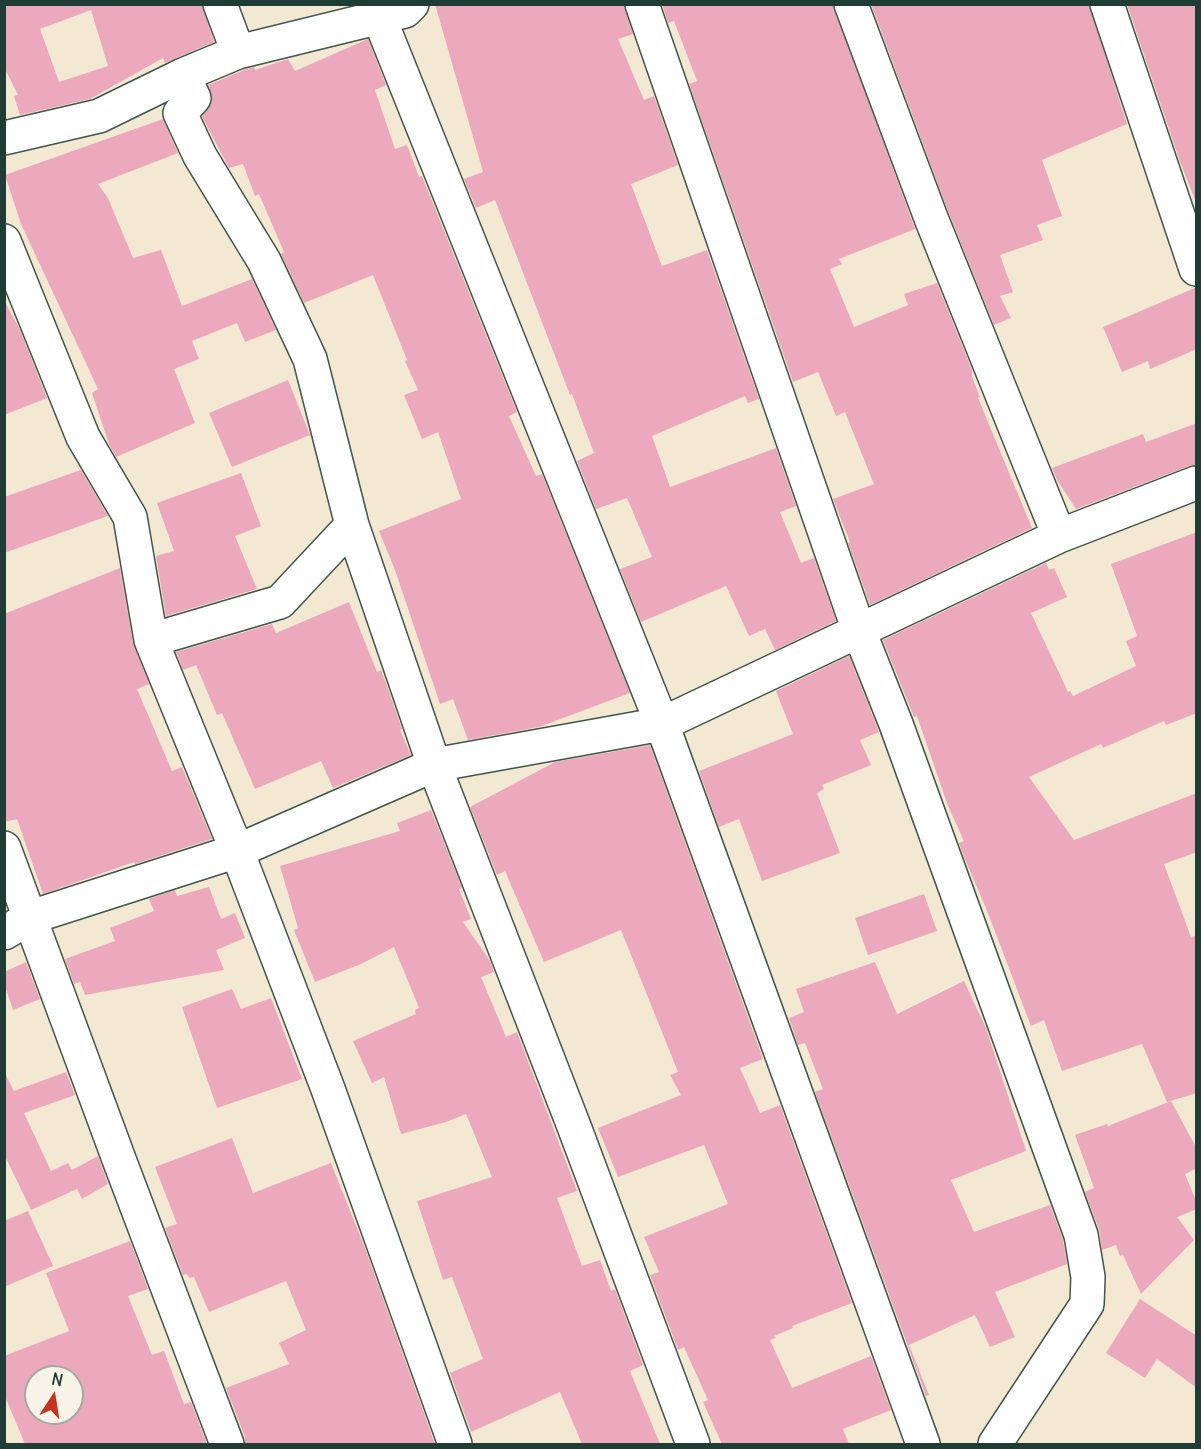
<!DOCTYPE html>
<html>
<head>
<meta charset="utf-8">
<style>
	body { margin:0 }
	#map { position:relative; width:1201px; height:1449px; overflow:hidden; background:#f3e8d1; font-family:Delius,sans-serif }
	canvas { display:block }
	.frame { position:absolute; inset:0; border:6px solid #1f3d34; pointer-events:none }
	.north { position:absolute; left:24px; top:1365px; width:60px; height:60px; box-sizing:border-box; background:#f7f3e8; border:2px solid #a1aaa0; border-radius:50%; rotate:12deg; font-size:16px; font-weight:700; line-height:24px; text-align:center; color:#1f3d34 }
	.north::after { content:''; display:block; margin:auto; width:21px; height:27px; background:#c8321e; clip-path:polygon(50% 0,100% 100%,50% 72%,0 100%) }
</style>
</head>
<body>
<div id="map">
<canvas width="1201" height="1449"></canvas>
<div class="frame"></div>
<div class="north">N</div>
</div>
<script>
const ctx = document.querySelector('canvas').getContext('2d');
ctx.lineJoin = 'round';
function paint(path, color) {
  ctx.fillStyle = color;
  ctx.fill(path, 'evenodd');
}
function strokePath(path, color, width, dash) {
  ctx.strokeStyle = color;
  ctx.lineWidth = width;
  ctx.lineCap = dash ? 'butt' : 'round';
  ctx.setLineDash(dash || []);
  ctx.stroke(path);
}
const building = new Path2D(`
	M 4,4 L 202,4 L 214,42 L 165,63 L 163,58 L 90,99 L 20,115 L 14,96 L 18,95 L 4,67 ZM 91,10 L 108,66 L 59,82 L 40,29 Z
	M 435,4 L 624,4 L 633,34 L 618,39 L 644,100 L 654,96 L 678,165 L 631,184 L 662,266 L 707,250 L 759,399 L 748,403 L 745,396 L 652,436 L 670,487 L 776,448 L 796,506 L 780,512 L 801,563 L 814,558 L 836,621 L 775,650 L 765,629 L 749,636 L 726,586 L 641,622 L 620,569 L 652,557 L 627,498 L 596,509 L 577,461 L 594,453 L 572,394 L 570,395 L 495,200 L 476,208 L 464,179 L 483,172 Z
	M 662,4 L 833,4 L 915,229 L 839,259 L 842,264 L 830,269 L 854,327 L 908,305 L 904,294 L 937,283 L 972,370 L 972,377 L 980,397 L 978,398 L 1032,528 L 870,605 L 848,543 L 850,542 L 833,499 L 874,484 L 845,412 L 836,416 L 818,372 L 793,382 L 689,84 L 697,81 L 674,21 L 668,23 Z
	M 871,4 L 1089,4 L 1127,124 L 1042,160 L 1062,216 L 1037,225 L 1043,240 L 1000,255 L 1013,292 L 1000,296 L 1011,318 L 994,325 L 948,211 Z
	M 1127,4 L 1197,4 L 1197,199 L 1195,200 L 1179,159 Z
	M 368,39 L 386,85 L 375,90 L 395,149 L 407,145 L 419,177 L 422,176 L 517,412 L 509,416 L 536,476 L 542,474 L 630,693 L 539,727 L 468,740 L 453,699 L 440,704 L 395,570 L 379,531 L 461,499 L 438,432 L 422,439 L 404,395 L 418,390 L 405,361 L 407,360 L 373,275 L 304,303 L 281,254 L 284,252 L 259,194 L 255,196 L 243,164 L 229,168 L 202,117 L 212,101 L 208,85 L 244,70 L 254,67 L 255,70 L 288,59 L 295,71 Z
	M 163,119 L 178,153 L 98,184 L 108,198 L 133,258 L 161,250 L 182,306 L 252,279 L 276,330 L 245,342 L 237,323 L 192,341 L 199,359 L 174,369 L 195,423 L 116,457 L 109,444 L 92,393 L 98,389 L 21,224 L 5,175 Z
	M 1197,287 L 1197,349 L 1150,369 L 1148,361 L 1122,372 L 1103,327 Z
	M 4,300 L 20,330 L 47,398 L 4,415 Z
	M 288,380 L 310,435 L 232,467 L 209,413 Z
	M 1197,423 L 1197,465 L 1189,466 L 1076,509 L 1057,480 L 1052,468 L 1143,434 L 1146,442 Z
	M 81,470 L 108,516 L 4,553 L 4,497 Z
	M 241,473 L 261,526 L 235,536 L 257,589 L 166,616 L 156,556 L 174,551 L 157,503 Z
	M 1197,532 L 1197,713 L 1166,725 L 1164,721 L 1103,748 L 1101,744 L 1029,777 L 1074,840 L 1197,793 L 1197,852 L 1164,864 L 1191,937 L 1197,935 L 1197,1093 L 1167,1102 L 1142,1044 L 1062,1071 L 1044,1020 L 1031,1026 L 986,908 L 964,857 L 959,843 L 964,841 L 948,806 L 917,716 L 914,717 L 883,640 L 1046,563 L 1049,570 L 1054,568 L 1067,597 L 1031,613 L 1068,692 L 1070,691 L 1073,696 L 1136,666 L 1126,641 L 1137,636 L 1111,564 Z
	M 120,568 L 133,643 L 149,684 L 137,689 L 172,771 L 182,767 L 212,839 L 135,864 L 134,862 L 43,894 L 17,819 L 4,822 L 4,614 Z
	M 349,602 L 377,672 L 381,670 L 387,686 L 402,729 L 400,730 L 411,755 L 333,788 L 321,761 L 255,789 L 222,713 L 217,715 L 196,665 L 183,670 L 176,652 L 272,624 L 276,633 Z
	M 849,656 L 879,732 L 860,740 L 871,765 L 822,785 L 824,789 L 817,793 L 840,853 L 762,881 L 739,819 L 719,827 L 699,771 L 793,734 L 776,691 Z
	M 650,745 L 763,1059 L 740,1068 L 760,1113 L 780,1105 L 852,1303 L 792,1326 L 793,1328 L 774,1336 L 776,1338 L 770,1340 L 792,1388 L 871,1356 L 891,1410 L 843,1429 L 849,1444 L 722,1444 L 703,1402 L 708,1400 L 684,1347 L 678,1350 L 650,1275 L 659,1272 L 644,1237 L 728,1204 L 704,1145 L 618,1177 L 598,1128 L 681,1095 L 670,1075 L 678,1072 L 621,930 L 544,962 L 505,871 L 497,875 L 470,807 L 555,762 Z
	M 431,810 L 462,888 L 459,889 L 471,919 L 463,922 L 490,961 L 494,972 L 481,977 L 506,1037 L 517,1032 L 577,1191 L 557,1198 L 582,1266 L 600,1260 L 611,1291 L 615,1289 L 643,1365 L 630,1371 L 660,1444 L 582,1444 L 560,1392 L 471,1432 L 450,1373 L 483,1359 L 452,1277 L 443,1280 L 417,1201 L 492,1177 L 466,1114 L 446,1122 L 401,1134 L 384,1077 L 372,1083 L 353,1041 L 416,1014 L 415,1010 L 419,1008 L 394,947 L 361,964 L 315,982 L 294,930 L 298,928 L 280,866 L 400,831 L 397,823 Z
	M 209,887 L 221,919 L 235,913 L 245,938 L 216,950 L 224,970 L 85,995 L 80,982 L 74,984 L 65,959 L 115,941 L 110,928 L 154,911 L 149,899 L 175,890 L 177,896 Z
	M 924,894 L 937,931 L 868,955 L 855,918 Z
	M 26,962 L 40,999 L 13,1010 L 4,983 L 4,972 Z
	M 875,962 L 897,1014 L 964,981 L 986,1028 L 1026,1151 L 951,1180 L 974,1232 L 1050,1205 L 1063,1240 L 1067,1264 L 995,1292 L 1015,1337 L 990,1347 L 975,1315 L 909,1345 L 929,1395 L 926,1396 L 815,1092 L 823,1089 L 805,1043 L 798,1045 L 789,1018 L 804,1012 L 796,989 Z
	M 232,989 L 241,1009 L 271,998 L 302,1079 L 217,1108 L 182,1007 Z
	M 4,1071 L 14,1091 L 66,1072 L 75,1095 L 24,1113 L 51,1171 L 68,1163 L 72,1170 L 98,1156 L 108,1184 L 82,1199 L 77,1189 L 31,1210 L 4,1154 Z
	M 1171,1101 L 1197,1149 L 1197,1168 L 1185,1174 L 1197,1203 L 1197,1209 L 1177,1217 L 1194,1240 L 1141,1294 L 1123,1255 L 1120,1256 L 1116,1245 L 1102,1250 L 1099,1229 L 1085,1192 L 1094,1188 L 1075,1135 L 1107,1124 L 1108,1126 Z
	M 232,1138 L 253,1193 L 331,1163 L 365,1248 L 435,1444 L 245,1444 L 245,1437 L 226,1388 L 289,1364 L 279,1343 L 306,1330 L 286,1281 L 209,1312 L 194,1277 L 189,1278 L 187,1274 L 183,1275 L 165,1228 L 177,1224 L 155,1167 Z
	M 28,1211 L 53,1266 L 4,1287 L 4,1221 Z
	M 130,1241 L 148,1289 L 128,1296 L 152,1355 L 164,1351 L 184,1404 L 191,1402 L 207,1444 L 25,1444 L 4,1394 L 4,1356 L 69,1331 L 46,1273 ZM 36,1377 L 72,1377 L 72,1413 L 36,1413 Z
	M 1140,1299 L 1197,1336 L 1197,1388 L 1157,1359 L 1145,1378 L 1106,1353 Z`);
const minor = new Path2D(`
	M 220,4 L 238,52
	M 642,4 L 859,631 L 896,724 L 1081,1235 L 1088,1277 L 1087,1304 L 995,1444
	M 851,4 L 931,218 L 1059,536
	M 1107,4 L 1196,269
	M 379,17 L 662,724 L 923,1444
	M 183,75 L 194,98 L 180,113 L 200,156 L 264,261 L 310,359 L 352,525 L 434,765 L 575,1129 L 693,1444
	M 4,138 L 99,116 L 183,75 L 238,52 L 405,11 L 412,4
	M 4,241 L 83,437 L 130,517 L 151,640 L 237,851 L 328,1089 L 455,1444
	M 151,640 L 280,602 L 352,525
	M 4,848 L 120,1162 L 227,1444
	M 4,933 L 31,917 L 237,851 L 434,765 L 662,724 L 1059,536 L 1196,483`);
paint(building, '#eca9be');
strokePath(minor, '#3f574c', 36);
strokePath(minor, '#fff', 33);
</script>
</body>
</html>
